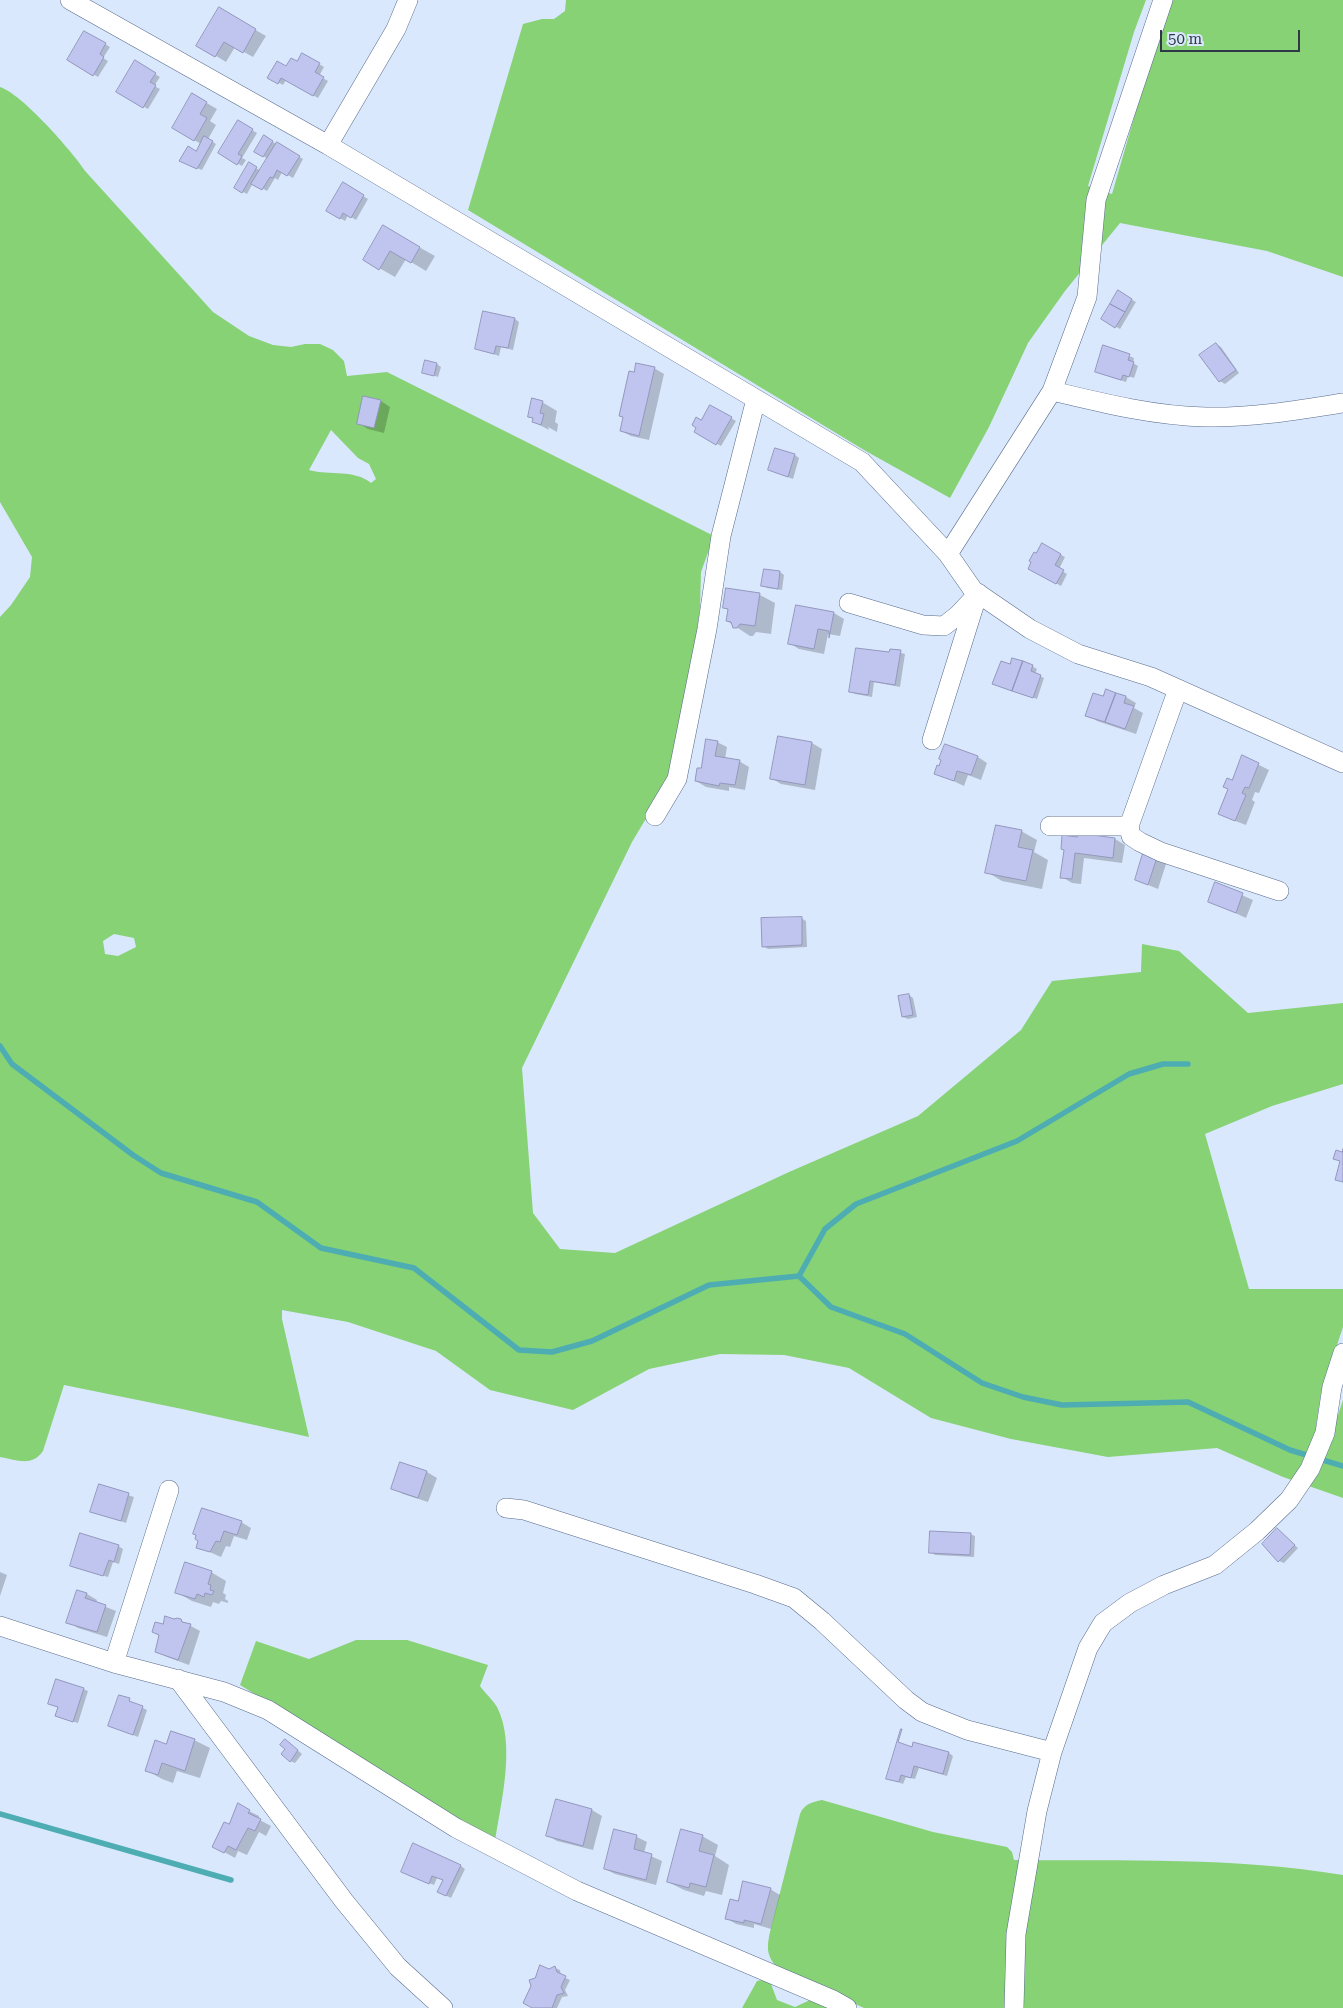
<!DOCTYPE html>
<html>
<head>
<meta charset="utf-8">
<style>
	body { margin:0 }
	#map { position:relative; width:1343px; height:2008px; overflow:hidden; background:#dae8fe; font-family:"Roboto Serif",serif }
	canvas { display:block }
	.scale { position:absolute; left:1160px; top:30px; width:140px; height:22px; box-sizing:border-box; border:2px solid #2f3846; border-top:0; padding-left:6px; font-size:15px; line-height:18px; white-space:nowrap; color:#2f3846; -webkit-text-stroke:4px #dae8fe; paint-order:stroke }
</style>
</head>
<body>
<div id="map">
<canvas width="1343" height="2008"></canvas>
<div class="scale">50 m</div>
</div>
<script>
const ctx = document.querySelector('canvas').getContext('2d');
ctx.lineJoin = 'round';
function paint(path, color) {
  ctx.fillStyle = color;
  ctx.fill(path, 'evenodd');
}
function strokePath(path, color, width, dash) {
  ctx.strokeStyle = color;
  ctx.lineWidth = width;
  ctx.lineCap = dash ? 'butt' : 'round';
  ctx.setLineDash(dash || []);
  ctx.stroke(path);
}
const green = new Path2D(`
	M 566,0 L 1146,0 L 1134,32 L 1088,186 L 1112,194 L 1168,0 L 1343,0 L 1343,277 L 1267,251 L 1120,223 L 1065,291 L 1028,343 L 989,427 L 950,498 L 864,450 L 468,210 L 523,24 L 542,19 L 554,19 L 565,11 Z
	M 0,87 C 22,94 72,151 86,172 L 213,312 L 249,336 L 273,345 L 291,347 L 305,344 L 320,344 L 333,350 L 344,361 L 347,376 L 387,372 L 714,536 L 701,572 L 700,608 L 688,698 L 672,775 L 632,842 L 522,1068 L 533,1213 L 560,1249 L 615,1253 L 789,1172 L 918,1116 L 1021,1030 L 1052,981 L 1141,972 L 1142,944 L 1179,951 L 1248,1013 L 1343,1003 L 1343,1084 L 1272,1106 L 1205,1134 L 1249,1289 L 1343,1289 L 1343,1327 L 1321,1393 L 1316,1425 L 1334,1427 L 1343,1400 L 1343,1498 L 1283,1477 L 1217,1448 L 1108,1457 L 1011,1439 L 931,1418 L 849,1368 L 784,1355 L 720,1354 L 649,1369 L 573,1410 L 490,1390 L 436,1351 L 348,1322 L 282,1310 L 282,1319 L 309,1437 L 182,1409 L 64,1385 L 43,1451 C 32,1467 17,1460 0,1457 L 0,617 L 11,605 L 30,577 L 32,557 L 0,502 ZM 331,430 L 358,458 L 369,464 L 376,479 L 371,483 C 354,469 331,476 309,470 ZM 114,934 L 134,938 L 136,947 L 118,956 L 105,954 L 103,941 Z
	M 356,1640 L 407,1640 L 488,1665 L 480,1686 C 485,1693 493,1700 497,1707 C 516,1744 501,1802 495,1841 L 240,1685 L 256,1641 L 309,1659 Z
	M 822,1800 L 933,1832 L 1007,1847 L 1012,1852 L 1014,1860 C 1123,1861 1235,1857 1343,1875 L 1343,2008 L 864,2008 L 776,1966 C 766,1955 767,1946 770,1932 L 800,1814 C 804,1804 812,1802 822,1800 Z
	M 762,1980 L 771,1984 L 777,2000 L 795,2007 L 810,2000 L 828,2008 L 742,2008 L 757,1981 Z`);
const shadow = new Path2D(`
	M 219,9 L 266,36 L 253,57 L 235,47 L 226,62 L 198,45 Z
	M 85,32 L 110,47 L 103,58 L 108,61 L 98,77 L 69,59 Z
	M 302,54 L 324,67 L 319,76 L 328,81 L 318,98 L 286,80 L 283,85 L 269,77 L 297,63 Z
	M 135,62 L 160,77 L 154,86 L 160,89 L 148,109 L 118,92 Z
	M 193,95 L 217,109 L 210,121 L 216,125 L 208,139 L 216,144 L 202,170 L 185,163 L 196,152 L 201,144 L 173,128 Z
	M 238,122 L 257,133 L 242,158 L 246,160 L 242,166 L 220,153 Z
	M 264,137 L 303,159 L 293,178 L 282,172 L 278,180 L 275,178 L 267,191 L 253,183 L 247,194 L 235,188 L 249,164 L 261,171 L 268,159 L 255,151 Z
	M 343,184 L 368,199 L 356,220 L 348,215 L 345,221 L 328,211 Z
	M 383,227 L 435,256 L 426,271 L 406,259 L 395,277 L 365,260 Z
	M 1118,292 L 1136,302 L 1120,329 L 1103,319 Z
	M 515,319 L 519,322 L 513,350 L 501,347 L 499,356 L 476,348 Z
	M 1216,344 L 1221,347 L 1239,373 L 1225,384 L 1220,381 Z
	M 1104,346 L 1134,358 L 1133,363 L 1138,366 L 1134,378 L 1128,376 L 1126,382 L 1101,374 Z
	M 437,364 L 441,367 L 438,377 L 424,372 Z
	M 654,368 L 664,374 L 649,440 L 631,436 L 621,431 Z
	M 381,401 L 390,407 L 384,433 L 368,429 L 358,423 Z
	M 542,402 L 557,411 L 555,422 L 558,424 L 557,432 L 548,427 L 549,430 L 534,422 L 534,419 L 529,416 Z
	M 710,406 L 736,421 L 721,446 L 695,432 Z
	M 795,455 L 799,458 L 793,479 L 774,472 Z
	M 1042,545 L 1065,557 L 1059,569 L 1067,574 L 1061,586 L 1029,568 Z
	M 765,570 L 780,572 L 784,575 L 782,590 L 767,588 L 763,585 Z
	M 727,589 L 760,595 L 775,603 L 771,634 L 756,632 L 753,636 L 750,636 L 727,621 L 729,610 L 724,608 Z
	M 834,613 L 844,619 L 840,636 L 828,634 L 824,654 L 799,649 L 789,643 Z
	M 891,650 L 905,654 L 900,687 L 874,682 L 872,697 L 855,694 L 850,691 L 890,654 Z
	M 1011,666 L 1032,666 L 1037,669 L 1035,674 L 1044,678 L 1037,699 L 998,686 Z
	M 1126,697 L 1136,703 L 1134,708 L 1143,713 L 1136,734 L 1097,721 L 1087,715 L 1104,698 Z
	M 779,737 L 812,743 L 822,749 L 815,790 L 781,784 L 771,778 Z
	M 717,742 L 727,747 L 725,759 L 739,761 L 749,767 L 745,790 L 729,787 L 729,791 L 706,787 L 696,781 Z
	M 978,757 L 987,763 L 981,780 L 968,775 L 964,786 L 936,773 Z
	M 1243,757 L 1269,770 L 1259,793 L 1255,792 L 1252,800 L 1255,802 L 1246,825 L 1230,819 L 1233,782 Z
	M 1021,831 L 1037,840 L 1034,852 L 1048,860 L 1042,889 L 1002,881 L 987,872 Z
	M 1115,839 L 1125,845 L 1122,863 L 1084,858 L 1081,884 L 1072,883 L 1062,877 L 1065,850 Z
	M 1145,852 L 1167,861 L 1158,889 L 1136,880 Z
	M 1216,884 L 1253,900 L 1246,918 L 1209,901 Z
	M 801,918 L 806,921 L 807,947 L 768,949 L 763,946 Z
	M 909,995 L 913,998 L 917,1017 L 908,1019 L 903,1017 Z
	M 401,1464 L 427,1472 L 437,1478 L 428,1502 L 403,1494 L 393,1488 Z
	M 99,1486 L 134,1497 L 126,1523 L 92,1511 Z
	M 241,1522 L 251,1528 L 247,1540 L 234,1536 L 230,1547 L 226,1546 L 221,1557 L 198,1547 L 199,1541 Z
	M 1277,1530 L 1298,1548 L 1284,1563 L 1279,1561 Z
	M 970,1534 L 975,1536 L 974,1557 L 935,1555 L 931,1552 Z
	M 118,1546 L 123,1549 L 119,1564 L 113,1562 L 108,1577 L 76,1568 Z
	M 0,1572 L 7,1575 L 0,1596 Z
	M 211,1572 L 226,1581 L 223,1593 L 226,1595 L 225,1599 L 228,1601 L 228,1603 L 221,1601 L 219,1604 L 213,1602 L 211,1607 L 192,1601 L 176,1592 Z
	M 78,1592 L 87,1594 L 97,1600 L 96,1603 L 116,1611 L 107,1637 L 78,1628 L 68,1622 Z
	M 180,1620 L 200,1631 L 189,1665 L 167,1657 L 157,1652 L 160,1636 L 153,1632 L 163,1626 Z
	M 83,1689 L 88,1691 L 78,1723 L 61,1718 L 59,1707 L 50,1703 Z
	M 120,1696 L 147,1710 L 138,1737 L 110,1726 Z
	M 194,1740 L 210,1748 L 200,1778 L 177,1771 L 173,1783 L 162,1779 L 146,1770 L 167,1745 Z
	M 290,1744 L 302,1754 L 295,1763 L 290,1761 Z
	M 913,1748 L 949,1753 L 953,1756 L 947,1776 L 919,1768 L 915,1779 L 906,1777 L 903,1784 L 888,1778 Z
	M 556,1800 L 592,1810 L 602,1816 L 593,1850 L 557,1841 L 547,1835 Z
	M 249,1811 L 259,1816 L 258,1819 L 271,1826 L 266,1836 L 259,1832 L 247,1855 L 238,1851 L 235,1858 L 224,1852 L 229,1826 Z
	M 702,1836 L 718,1845 L 715,1856 L 729,1865 L 722,1895 L 706,1891 L 704,1896 L 684,1890 L 668,1882 Z
	M 637,1837 L 647,1842 L 644,1853 L 662,1861 L 656,1885 L 615,1874 L 605,1869 Z
	M 461,1866 L 465,1869 L 451,1898 L 443,1894 L 444,1880 L 437,1878 L 434,1885 L 407,1874 Z
	M 770,1889 L 780,1895 L 771,1929 L 754,1924 L 754,1928 L 736,1924 L 726,1918 L 739,1902 Z
	M 555,1968 L 560,1970 L 561,1976 L 570,1980 L 565,1990 L 568,1996 L 562,1997 L 557,2008 L 533,2008 L 532,1986 L 549,1970 Z`);
const stream = new Path2D(`
	M 0,1046 L 12,1064 L 133,1155 L 161,1173 L 257,1202 L 321,1248 L 414,1268 L 519,1350 L 552,1352 L 592,1341 L 709,1285 L 799,1276 L 825,1229 L 856,1204 L 1017,1141 L 1129,1074 L 1163,1064 L 1188,1064
	M 799,1276 L 831,1307 L 905,1334 L 982,1383 L 1023,1397 L 1062,1405 L 1188,1402 L 1290,1450 L 1343,1466
	M 0,1814 L 231,1880`);
const building = new Path2D(`
	M 219,7 L 256,29 L 243,53 L 224,42 L 215,57 L 196,46 Z
	M 84,31 L 106,43 L 100,54 L 104,57 L 93,76 L 67,60 Z
	M 302,53 L 320,63 L 315,72 L 324,77 L 313,96 L 281,78 L 278,84 L 267,78 L 277,61 L 286,66 L 291,58 L 297,61 Z
	M 135,60 L 156,73 L 150,82 L 156,85 L 143,108 L 116,92 Z
	M 192,93 L 207,102 L 200,114 L 207,118 L 194,141 L 172,128 Z
	M 238,120 L 253,129 L 238,154 L 242,156 L 237,165 L 218,153 Z
	M 264,135 L 273,141 L 263,157 L 254,152 Z
	M 204,136 L 213,141 L 197,169 L 179,161 L 188,146 L 196,151 Z
	M 277,142 L 300,156 L 287,176 L 277,170 L 273,178 L 270,177 L 262,190 L 251,184 Z
	M 249,162 L 257,167 L 242,193 L 234,188 Z
	M 343,182 L 364,195 L 351,218 L 343,213 L 340,219 L 326,211 Z
	M 383,225 L 420,247 L 411,263 L 390,251 L 379,270 L 363,260 Z
	M 1118,290 L 1132,299 L 1125,312 L 1110,304 Z
	M 1110,304 L 1125,312 L 1115,328 L 1101,319 Z
	M 483,311 L 515,318 L 508,348 L 496,346 L 494,354 L 475,349 Z
	M 1216,343 L 1236,370 L 1219,382 L 1199,355 Z
	M 1103,345 L 1130,354 L 1128,360 L 1134,362 L 1129,377 L 1123,375 L 1121,380 L 1095,372 Z
	M 425,360 L 437,363 L 434,376 L 422,373 Z
	M 636,363 L 655,367 L 639,436 L 620,431 L 623,417 L 619,416 L 629,371 L 634,372 Z
	M 363,396 L 381,400 L 374,428 L 357,424 Z
	M 532,398 L 543,401 L 540,413 L 544,414 L 541,425 L 532,422 L 533,418 L 528,417 Z
	M 710,405 L 732,417 L 716,445 L 694,432 L 696,428 L 692,425 L 696,417 L 701,420 Z
	M 775,448 L 795,454 L 788,477 L 768,470 Z
	M 1042,543 L 1061,554 L 1055,565 L 1064,570 L 1056,584 L 1028,569 L 1031,562 L 1029,561 L 1034,552 L 1036,553 Z
	M 764,569 L 780,571 L 778,589 L 761,586 Z
	M 726,588 L 760,593 L 755,626 L 740,624 L 737,628 L 733,628 L 731,622 L 726,621 L 728,609 L 723,608 Z
	M 796,605 L 834,612 L 829,638 L 829,631 L 818,629 L 814,649 L 788,644 Z
	M 856,648 L 889,652 L 890,649 L 901,650 L 895,685 L 870,681 L 868,695 L 849,692 Z
	M 1012,658 L 1023,661 L 1012,691 L 992,684 L 1001,661 L 1010,664 Z
	M 1023,661 L 1033,665 L 1031,671 L 1041,675 L 1033,698 L 1012,691 Z
	M 1106,689 L 1116,693 L 1105,722 L 1085,716 L 1093,693 L 1103,696 Z
	M 1116,693 L 1126,696 L 1124,703 L 1134,706 L 1125,729 L 1105,722 Z
	M 778,736 L 812,742 L 805,785 L 770,779 Z
	M 706,739 L 718,741 L 715,756 L 740,760 L 735,785 L 720,783 L 719,786 L 695,781 L 697,768 L 701,768 Z
	M 945,744 L 978,756 L 971,775 L 957,771 L 954,781 L 934,774 L 937,765 L 939,766 L 941,760 L 939,759 Z
	M 1242,755 L 1259,763 L 1249,788 L 1245,787 L 1242,793 L 1246,795 L 1235,821 L 1218,814 L 1228,789 L 1223,787 L 1227,778 L 1232,780 Z
	M 996,825 L 1022,830 L 1018,847 L 1033,850 L 1026,881 L 985,873 Z
	M 1077,833 L 1115,838 L 1113,858 L 1075,853 L 1072,879 L 1060,878 L 1064,850 L 1061,849 L 1062,835 L 1077,837 Z
	M 1144,850 L 1158,854 L 1148,885 L 1135,880 Z
	M 1215,882 L 1243,893 L 1236,913 L 1208,902 Z
	M 802,917 L 802,945 L 762,947 L 761,918 Z
	M 909,994 L 913,1015 L 902,1017 L 898,996 Z
	M 1343,1149 L 1343,1182 L 1335,1180 L 1340,1161 L 1333,1159 L 1336,1150 L 1342,1152 Z
	M 400,1462 L 427,1471 L 418,1498 L 391,1489 Z
	M 99,1484 L 129,1493 L 121,1521 L 90,1512 Z
	M 202,1508 L 242,1521 L 237,1535 L 224,1531 L 220,1542 L 216,1541 L 210,1552 L 196,1548 L 198,1541 L 195,1539 L 196,1535 L 193,1534 Z
	M 1277,1528 L 1295,1545 L 1278,1562 L 1262,1544 Z
	M 930,1531 L 971,1533 L 970,1555 L 929,1553 Z
	M 80,1533 L 119,1545 L 114,1562 L 109,1560 L 103,1576 L 70,1566 Z
	M 185,1562 L 212,1571 L 208,1584 L 211,1585 L 210,1590 L 214,1591 L 212,1595 L 205,1593 L 204,1597 L 197,1594 L 195,1599 L 175,1593 Z
	M 77,1590 L 87,1593 L 85,1598 L 106,1605 L 97,1632 L 66,1623 Z
	M 165,1616 L 174,1619 L 177,1618 L 181,1619 L 182,1622 L 191,1624 L 178,1660 L 155,1652 L 159,1635 L 152,1632 L 155,1622 L 163,1624 Z
	M 56,1679 L 84,1688 L 73,1722 L 55,1716 L 58,1707 L 48,1704 Z
	M 119,1695 L 130,1698 L 129,1701 L 143,1706 L 133,1735 L 108,1726 Z
	M 901,1729 L 902,1729 L 898,1742 L 912,1747 L 913,1742 L 949,1752 L 943,1774 L 914,1766 L 911,1778 L 901,1775 L 899,1782 L 886,1779 Z
	M 171,1731 L 195,1739 L 185,1771 L 162,1763 L 158,1775 L 145,1771 L 155,1740 L 166,1744 Z
	M 285,1739 L 298,1750 L 290,1762 L 281,1754 L 285,1749 L 280,1745 Z
	M 556,1799 L 592,1809 L 583,1846 L 546,1836 Z
	M 238,1803 L 250,1810 L 248,1813 L 261,1819 L 255,1831 L 248,1828 L 236,1850 L 228,1846 L 224,1853 L 212,1847 L 224,1822 L 229,1824 Z
	M 614,1829 L 637,1835 L 634,1849 L 652,1854 L 646,1880 L 604,1869 Z
	M 681,1829 L 703,1835 L 699,1851 L 714,1855 L 706,1887 L 690,1883 L 689,1888 L 667,1882 Z
	M 413,1843 L 461,1865 L 446,1896 L 437,1892 L 443,1880 L 432,1876 L 429,1884 L 401,1872 Z
	M 743,1881 L 771,1888 L 761,1924 L 744,1920 L 744,1923 L 725,1919 L 730,1899 L 738,1901 Z
	M 540,1965 L 549,1969 L 555,1966 L 557,1972 L 566,1976 L 561,1987 L 564,1993 L 557,1995 L 552,2008 L 532,2008 L 523,2003 L 531,1986 L 529,1980 L 535,1978 Z`);
const minor = new Path2D(`
	M 70,0 L 328,145 L 862,462 L 948,554 L 973,590 L 1030,629 L 1078,654 L 1151,677 L 1343,763
	M 328,145 L 396,29 L 408,0
	M 1052,391 C 1102,403 1155,416 1206,417 C 1252,418 1298,410 1343,403
	M 948,554 L 1052,391 L 1087,297 L 1096,200 L 1163,0
	M 849,603 L 923,625 L 944,626 L 958,615 L 974,598
	M 1178,689 L 1129,826 L 1131,836 L 1140,842 L 1161,852 L 1279,891
	M 932,740 L 978,593
	M 655,816 L 677,779 L 707,629 L 721,536 L 756,399
	M 1050,826 L 1129,826
	M 506,1508 L 524,1510 L 755,1584 L 794,1598 L 822,1621 L 906,1700 L 922,1712 L 967,1730 L 1052,1752
	M 0,1626 L 114,1663 L 224,1692 L 268,1710 L 456,1828 L 577,1891 L 833,2000 L 847,2008
	M 114,1663 L 169,1490
	M 178,1679 L 344,1901 L 398,1967 L 443,2008
	M 1014,2008 L 1016,1934 L 1037,1811 L 1052,1752 L 1088,1648 L 1103,1623 L 1130,1603 L 1164,1585 L 1215,1565 L 1257,1531 L 1289,1500 L 1310,1469 L 1325,1433 L 1332,1387 L 1343,1353`);
paint(green, '#86d274');
paint(shadow, '#0003');
strokePath(stream, '#4dadb2', 5.5);
paint(building, '#c0c5f0');
strokePath(building, '#9397bd', 1);
strokePath(minor, '#576b8a', 20);
strokePath(minor, '#fff', 19);
</script>
</body>
</html>
